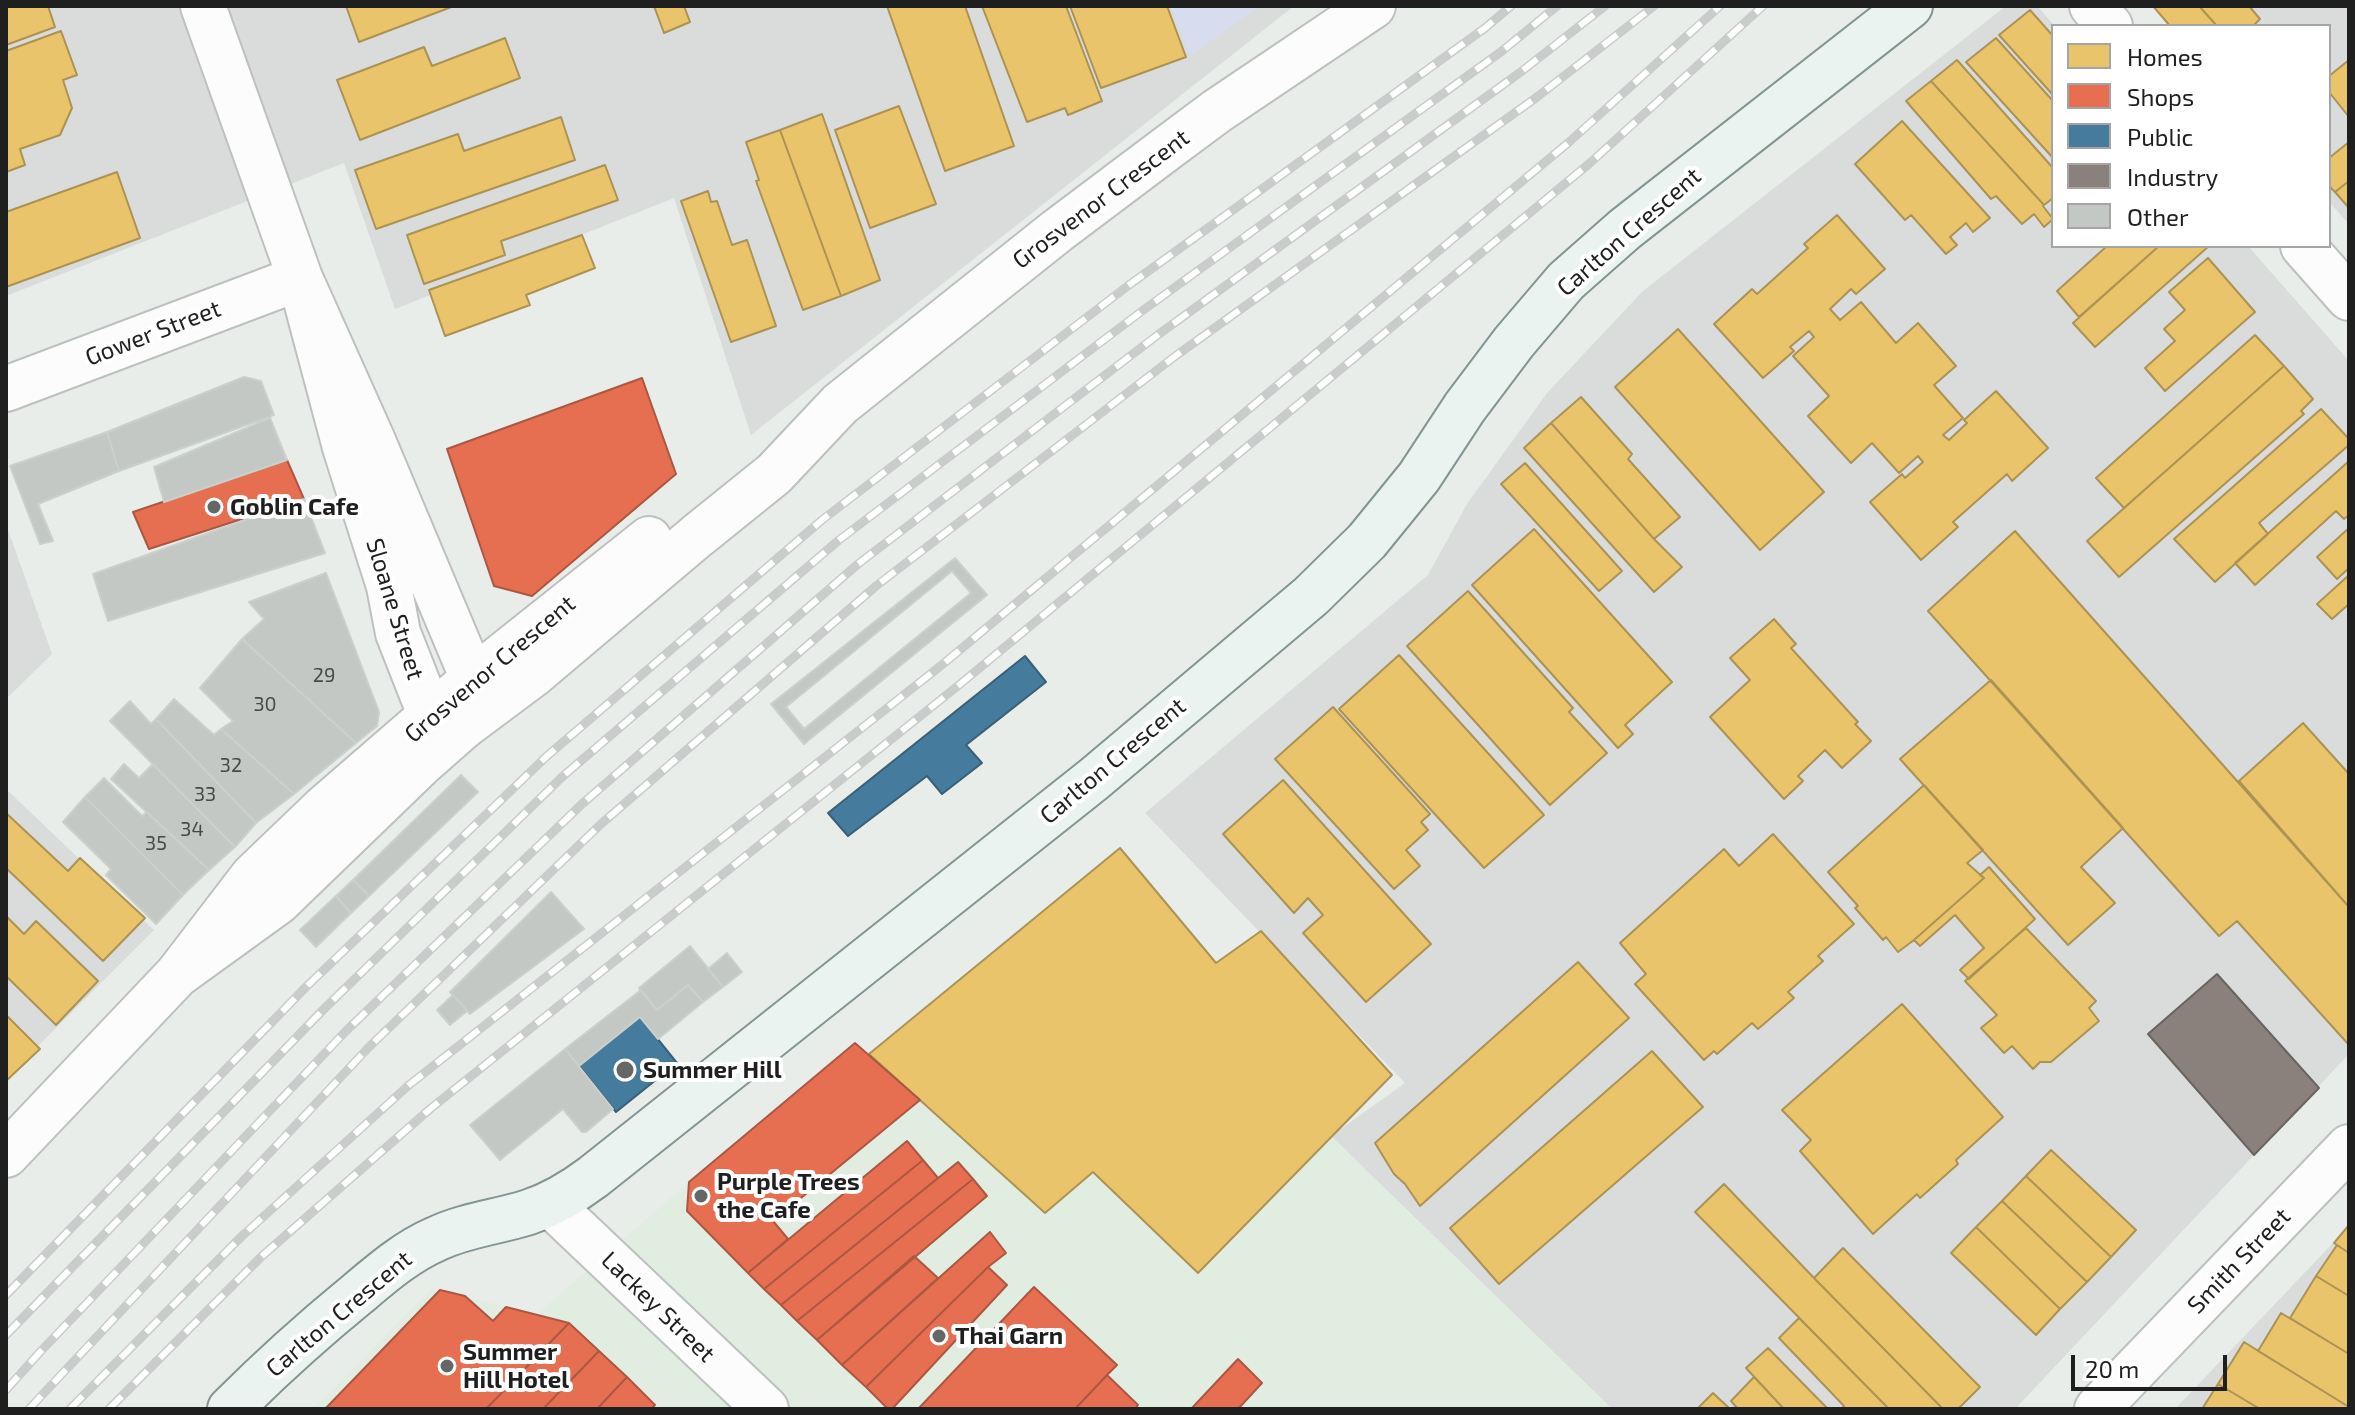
<!DOCTYPE html>
<html>
<head>
<meta charset="utf-8">
<style>
	body { margin:0 }
	#map { position:relative; width:2355px; height:1415px; overflow:hidden; background:#e8edea; font-family:"Exo 2",sans-serif }
	canvas { display:block }
	.frame { position:absolute; inset:0; border:8px solid #1f1f1f; pointer-events:none }
	.legend { position:absolute; left:2051px; top:24px; width:280px; height:224px; box-sizing:border-box; background:#fff; border:2px solid #a5a5a5; margin:0; padding:10px 14px; list-style:none; font-size:24px; color:#1f1f1f }
	.legend li { display:flex; align-items:center; gap:16px; height:40px }
	.legend b { width:40px; border:2px solid #a5a5a5 }
	.scale { position:absolute; left:2071px; top:1355px; width:156px; height:36px; box-sizing:border-box; border:4px solid #1f1f1f; border-top:0; padding-left:10px; font-size:24px; line-height:28px; white-space:nowrap; color:#1f1f1f; -webkit-text-stroke:6px #fff; paint-order:stroke }
</style>
</head>
<body>
<div id="map">
<canvas width="2355" height="1415"></canvas>
<div class="frame"></div>
<ul class="legend">
<li><b style="height:22px;background:#e9c46a"></b>Homes</li>
<li><b style="height:22px;background:#e76f51"></b>Shops</li>
<li><b style="height:22px;background:#457b9d"></b>Public</li>
<li><b style="height:22px;background:#8a817c"></b>Industry</li>
<li><b style="height:22px;background:#c4c8c5"></b>Other</li>
</ul>
<div class="scale">20 m</div>
</div>
<script>
const ctx = document.querySelector('canvas').getContext('2d');
ctx.lineJoin = 'round';
function paint(path, color) {
  ctx.fillStyle = color;
  ctx.fill(path, 'evenodd');
}
function strokePath(path, color, width, dash) {
  ctx.strokeStyle = color;
  ctx.lineWidth = width;
  ctx.lineCap = dash ? 'butt' : 'round';
  ctx.setLineDash(dash || []);
  ctx.stroke(path);
}
function label(font, color, halo, rows, align = 'center') {
  ctx.font = font + ' "Exo 2",sans-serif';
  ctx.lineWidth = 8;
  ctx.setLineDash([]);
  ctx.textBaseline = 'middle';
  ctx.strokeStyle = halo;
  ctx.fillStyle = color;
  for (const [text, x, y, turn = 0] of rows) {
    ctx.save();
    ctx.translate(x, y);
    ctx.rotate((+turn || 0) * Math.PI / 180);
    ctx.textAlign = isNaN(turn) ? turn : align;
    if (halo) ctx.strokeText(text, 0, 0);
    ctx.fillText(text, 0, 0);
    ctx.restore();
  }
}
const residential = new Path2D(`
	M 6,6 L 1294,6 L 751,435 L 674,198 L 395,309 L 344,163 L 6,296 Z
	M 2006,6 L 2037,6 L 2055,26 L 2053,26 L 2053,246 L 2248,246 L 2349,361 L 2349,1054 L 2015,1409 L 1612,1409 L 1331,1136 L 1405,1083 L 1145,813 L 1428,575 L 1467,504 L 1547,393 L 1643,291 Z
	M 2154,6 L 2349,6 L 2349,224 L 2329,202 L 2329,26 L 2172,26 Z
	M 6,524 L 52,654 L 6,699 Z
	M 6,789 L 154,930 L 6,1078 Z
	M 2349,1226 L 2349,1409 L 2175,1409 Z`);
const commercial = new Path2D(`
	M 855,1043 L 1045,1213 L 1093,1172 L 1198,1273 L 1331,1136 L 1612,1409 L 313,1409 L 431,1289 L 537,1314 L 689,1182 Z`);
const park = new Path2D(`
	M 1171,6 L 1260,6 L 1190,56 Z`);
const homes = new Path2D(`
	M 6,6 L 48,6 L 55,27 L 6,45 Z
	M 324,6 L 454,6 L 359,42 L 346,6 Z
	M 654,6 L 684,6 L 690,22 L 664,33 Z
	M 887,6 L 965,6 L 1014,146 L 945,171 Z
	M 982,6 L 1066,6 L 1102,101 L 1068,115 L 1065,108 L 1027,122 Z
	M 1070,6 L 1167,6 L 1186,57 L 1101,88 Z
	M 2153,6 L 2199,6 L 2217,26 L 2170,26 Z
	M 2199,6 L 2249,6 L 2260,19 L 2253,26 L 2217,26 Z
	M 2030,10 L 2053,36 L 2053,95 L 1999,35 Z
	M 61,31 L 77,75 L 63,80 L 72,108 L 60,135 L 20,149 L 25,165 L 6,172 L 6,51 Z
	M 505,38 L 520,78 L 360,140 L 337,80 L 424,47 L 432,66 Z
	M 1996,38 L 2053,101 L 2053,158 L 1966,62 Z
	M 1957,60 L 2053,168 L 2053,198 L 2044,205 L 1931,81 Z
	M 2349,60 L 2349,117 L 2329,92 L 2329,76 Z
	M 1931,81 L 2044,205 L 2043,206 L 2053,219 L 2044,227 L 2034,214 L 2022,224 L 1996,196 L 1991,199 L 1906,101 Z
	M 899,106 L 936,204 L 870,228 L 835,130 Z
	M 822,114 L 880,280 L 841,296 L 780,130 Z
	M 561,117 L 575,160 L 376,229 L 355,170 L 458,134 L 464,151 Z
	M 1902,121 L 1990,218 L 1973,232 L 1966,223 L 1950,237 L 1957,245 L 1946,254 L 1911,215 L 1905,220 L 1855,164 Z
	M 780,130 L 841,296 L 803,310 L 756,181 L 759,180 L 746,142 Z
	M 2349,142 L 2349,181 L 2335,192 L 2329,186 L 2329,158 Z
	M 605,165 L 618,200 L 501,241 L 505,255 L 424,284 L 407,235 Z
	M 117,172 L 140,238 L 6,287 L 6,212 Z
	M 2349,181 L 2349,208 L 2335,192 Z
	M 708,191 L 711,202 L 717,201 L 732,245 L 747,240 L 776,326 L 731,342 L 681,201 Z
	M 1837,215 L 1885,269 L 1856,294 L 1851,289 L 1830,309 L 1840,320 L 1861,302 L 1896,343 L 1918,323 L 1956,366 L 1934,385 L 1963,418 L 1943,435 L 1949,440 L 1967,423 L 1964,420 L 1996,391 L 2048,448 L 2012,481 L 2007,474 L 1953,522 L 1958,527 L 1921,560 L 1870,502 L 1902,474 L 1905,478 L 1923,462 L 1918,456 L 1899,473 L 1872,443 L 1851,463 L 1808,416 L 1829,396 L 1793,356 L 1814,337 L 1809,331 L 1790,347 L 1794,351 L 1763,378 L 1714,324 L 1752,289 L 1757,294 L 1808,248 L 1804,244 Z
	M 582,235 L 595,268 L 526,295 L 530,305 L 445,336 L 429,290 Z
	M 2107,246 L 2159,246 L 2079,317 L 2057,291 Z
	M 2159,246 L 2209,246 L 2095,347 L 2073,323 Z
	M 2208,258 L 2255,312 L 2165,391 L 2145,368 L 2175,341 L 2164,329 L 2185,310 L 2169,292 Z
	M 1678,329 L 1824,492 L 1760,550 L 1615,387 Z
	M 2255,335 L 2284,366 L 2124,508 L 2096,478 Z
	M 2284,366 L 2313,399 L 2301,411 L 2304,414 L 2119,577 L 2087,541 Z
	M 1581,397 L 1632,454 L 1628,459 L 1680,517 L 1654,539 L 1551,423 Z
	M 2321,409 L 2349,439 L 2349,445 L 2259,523 L 2268,534 L 2215,582 L 2174,539 Z
	M 1551,423 L 1654,539 L 1682,567 L 1654,592 L 1524,448 Z
	M 2349,461 L 2349,515 L 2344,519 L 2336,511 L 2255,585 L 2235,563 Z
	M 1525,463 L 1622,571 L 1599,591 L 1501,484 Z
	M 2349,528 L 2349,568 L 2337,579 L 2317,557 Z
	M 1534,529 L 1672,682 L 1625,725 L 1633,734 L 1618,748 L 1472,585 Z
	M 2015,531 L 2349,907 L 2349,1045 L 2237,921 L 2219,936 L 1928,611 Z
	M 2349,575 L 2349,604 L 2332,619 L 2317,604 Z
	M 1468,591 L 1573,708 L 1569,712 L 1607,753 L 1550,805 L 1407,646 Z
	M 1774,619 L 1796,644 L 1791,648 L 1858,722 L 1855,724 L 1871,741 L 1842,768 L 1825,750 L 1798,776 L 1803,781 L 1784,799 L 1710,717 L 1750,680 L 1730,658 Z
	M 1399,655 L 1544,815 L 1484,868 L 1339,709 Z
	M 1991,680 L 2123,828 L 2081,867 L 2115,903 L 2068,945 L 1900,759 Z
	M 1333,707 L 1430,814 L 1421,822 L 1428,830 L 1406,850 L 1420,866 L 1394,889 L 1275,759 Z
	M 2303,723 L 2349,774 L 2349,907 L 2239,781 Z
	M 1283,780 L 1431,944 L 1366,1002 L 1303,933 L 1323,915 L 1308,898 L 1294,913 L 1223,834 Z
	M 1924,785 L 1983,850 L 1967,863 L 1984,878 L 1914,940 L 1898,952 L 1886,937 L 1883,940 L 1855,908 L 1858,906 L 1828,872 Z
	M 6,813 L 68,871 L 80,858 L 145,918 L 103,961 L 6,868 Z
	M 1773,834 L 1854,924 L 1818,956 L 1823,961 L 1788,992 L 1794,998 L 1758,1029 L 1752,1023 L 1717,1054 L 1714,1051 L 1704,1060 L 1635,984 L 1646,974 L 1620,943 L 1724,849 L 1739,866 Z
	M 1120,848 L 1216,963 L 1261,931 L 1392,1075 L 1198,1273 L 1093,1172 L 1045,1213 L 869,1054 Z
	M 1989,867 L 2035,919 L 1969,979 L 1960,970 L 1984,948 L 1955,915 L 1920,946 L 1914,940 L 1984,878 L 1980,875 Z
	M 6,916 L 24,934 L 36,921 L 98,981 L 56,1025 L 6,976 Z
	M 2026,928 L 2096,1001 L 2089,1008 L 2099,1021 L 2051,1062 L 2040,1062 L 2033,1069 L 2012,1046 L 2004,1053 L 1981,1028 L 1997,1015 L 1965,981 Z
	M 1578,962 L 1629,1018 L 1420,1206 L 1405,1184 L 1394,1174 L 1375,1143 Z
	M 1902,1004 L 2003,1117 L 1956,1160 L 1958,1164 L 1920,1198 L 1917,1194 L 1873,1234 L 1800,1151 L 1811,1140 L 1782,1110 Z
	M 6,1015 L 40,1049 L 6,1081 Z
	M 1652,1051 L 1703,1107 L 1499,1284 L 1450,1228 Z
	M 2051,1150 L 2136,1230 L 2111,1257 L 2026,1176 Z
	M 2026,1176 L 2111,1257 L 2087,1282 L 2002,1201 Z
	M 1724,1184 L 1814,1278 L 1943,1409 L 1889,1409 L 1695,1212 Z
	M 2002,1201 L 2087,1282 L 2060,1309 L 1976,1227 Z
	M 2349,1225 L 2349,1253 L 2334,1243 Z
	M 1976,1227 L 2060,1309 L 2036,1335 L 1951,1253 Z
	M 2337,1245 L 2349,1253 L 2349,1296 L 2316,1276 Z
	M 1843,1248 L 1980,1387 L 1958,1409 L 1943,1409 L 1814,1278 Z
	M 2316,1276 L 2349,1296 L 2349,1354 L 2290,1318 Z
	M 2281,1313 L 2349,1354 L 2349,1407 L 2258,1351 Z
	M 1799,1318 L 1889,1409 L 1841,1409 L 1844,1406 L 1779,1338 Z
	M 2244,1342 L 2349,1407 L 2349,1409 L 2260,1409 L 2218,1384 Z
	M 1768,1348 L 1828,1409 L 1784,1409 L 1746,1368 Z
	M 1754,1377 L 1784,1409 L 1738,1409 L 1731,1401 Z
	M 2218,1384 L 2260,1409 L 2202,1409 Z
	M 1713,1393 L 1730,1409 L 1697,1409 Z`);
const shops = new Path2D(`
	M 642,378 L 676,474 L 532,596 L 494,586 L 447,449 Z
	M 287,460 L 304,499 L 149,549 L 133,512 Z
	M 855,1043 L 920,1100 L 773,1221 L 788,1239 L 748,1273 L 687,1211 L 689,1182 Z
	M 907,1141 L 923,1160 L 764,1289 L 748,1273 Z
	M 923,1160 L 938,1178 L 781,1305 L 764,1289 Z
	M 958,1162 L 973,1179 L 797,1321 L 781,1305 Z
	M 973,1179 L 987,1196 L 817,1340 L 797,1321 Z
	M 990,1232 L 1006,1253 L 988,1267 L 866,1387 L 842,1365 Z
	M 914,1256 L 938,1278 L 842,1365 L 817,1340 Z
	M 988,1267 L 1007,1285 L 892,1409 L 888,1409 L 866,1387 Z
	M 1034,1287 L 1117,1365 L 1107,1375 L 1075,1409 L 918,1409 Z
	M 440,1290 L 465,1296 L 493,1321 L 506,1307 L 569,1323 L 486,1409 L 325,1409 Z
	M 569,1323 L 599,1351 L 543,1409 L 486,1409 Z
	M 599,1351 L 627,1377 L 597,1409 L 543,1409 Z
	M 1238,1359 L 1262,1383 L 1238,1409 L 1191,1409 Z
	M 1107,1375 L 1138,1405 L 1135,1409 L 1075,1409 Z
	M 627,1377 L 655,1405 L 651,1409 L 597,1409 Z`);
const public = new Path2D(`
	M 1025,656 L 1046,682 L 966,745 L 982,763 L 942,794 L 927,776 L 848,836 L 828,813 Z
	M 640,1017 L 677,1063 L 616,1112 L 579,1066 Z`);
const industry = new Path2D(`
	M 2217,974 L 2319,1088 L 2254,1155 L 2148,1034 Z`);
const building = new Path2D(`
	M 244,377 L 261,381 L 274,415 L 119,471 L 107,432 Z
	M 270,418 L 287,460 L 164,502 L 154,467 Z
	M 107,432 L 119,471 L 38,504 L 53,541 L 40,544 L 10,466 Z
	M 304,499 L 325,553 L 108,621 L 93,574 Z
	M 955,558 L 987,595 L 804,744 L 771,704 Z
	M 952,571 L 971,593 L 804,729 L 786,707 Z
	M 326,573 L 379,712 L 377,726 L 356,743 L 242,639 L 264,619 L 249,602 Z
	M 242,639 L 356,743 L 294,794 L 221,729 L 233,721 L 200,688 Z
	M 174,699 L 214,735 L 221,729 L 294,794 L 256,823 L 156,719 Z
	M 130,701 L 151,724 L 156,719 L 256,823 L 235,847 L 110,721 Z
	M 124,764 L 139,778 L 153,764 L 235,847 L 209,870 L 111,779 Z
	M 461,775 L 478,792 L 369,896 L 353,880 Z
	M 104,778 L 142,816 L 147,812 L 209,870 L 183,895 L 85,797 Z
	M 85,797 L 183,895 L 156,924 L 106,875 L 111,869 L 63,822 Z
	M 353,880 L 369,896 L 351,913 L 336,896 Z
	M 551,892 L 584,929 L 470,1014 L 450,992 Z
	M 336,896 L 351,913 L 316,947 L 300,930 Z
	M 690,946 L 723,987 L 703,1002 L 688,985 L 657,1010 L 639,988 Z
	M 727,953 L 742,972 L 723,987 L 708,969 Z
	M 688,985 L 703,1002 L 658,1039 L 640,1017 L 579,1066 L 565,1049 L 641,990 L 657,1010 Z
	M 453,995 L 467,1011 L 450,1025 L 437,1010 Z
	M 565,1049 L 613,1109 L 586,1132 L 582,1132 L 563,1109 L 500,1160 L 470,1125 Z`);
const minor = new Path2D(`
	M 203,6 L 300,278 L 373,441 L 473,679 L 464,726 L 431,717 L 398,633 L 389,586 L 345,447 L 300,278
	M 2092,6 L 2110,26
	M 2303,246 L 2349,298
	M 6,389 L 300,278
	M 550,1204 L 766,1409
	M 2097,1409 L 2349,1147`);
const tertiary = new Path2D(`
	M 177,975 L 278,902 L 422,763 L 464,726 L 535,673 L 697,536 L 774,474 L 840,404 L 1057,231 L 1166,149 L 1217,111 L 1373,6
	M 6,1155 L 177,975 L 253,876 L 324,808 L 473,679 L 649,539`);
const secondary = new Path2D(`
	M 230,1409 C 270,1369 312,1331 356,1295 C 381,1274 406,1252 436,1239 C 465,1225 498,1222 529,1212 C 553,1204 573,1192 593,1177 L 1094,779 L 1311,596 L 1367,541 L 1419,477 L 1465,407 L 1514,342 L 1566,281 L 1625,229 L 1910,6`);
const rail = new Path2D(`
	M 6,1295 L 305,988 L 547,756 L 822,520 L 1129,285 L 1485,28 L 1511,6
	M 6,1335 L 325,1008 L 562,777 L 839,540 L 1142,311 L 1502,51 L 1557,6
	M 6,1390 L 40,1352 L 346,1031 L 582,804 L 858,564 L 1159,334 L 1522,71 L 1605,6
	M 29,1409 L 369,1047 L 601,824 L 876,586 L 1174,357 L 1537,97 L 1654,6
	M 70,1409 L 242,1236 L 409,1085 L 943,664 L 1568,143 L 1720,6
	M 109,1409 L 261,1257 L 430,1109 L 959,685 L 1590,163 L 1763,6`);
const markers = [
	[214,507,8,"#656766"],
	[625,1070,10,"#656766"],
	[701,1196,8,"#656766"],
	[939,1336,8,"#656766"],
	[447,1366,8,"#656766"]
];
const numberNames = [
	["29",324,675],
	["30",265,704],
	["32",231,765],
	["33",205,794],
	["34",192,829],
	["35",156,843]
];
const streetNames = [
	["Grosvenor Crescent",1101,199,-37],
	["Carlton Crescent",1629,232,-41],
	["Gower Street",153,333,-21],
	["Sloane Street",395,609,73],
	["Grosvenor Crescent",490,669,-40],
	["Carlton Crescent",1113,761,-40],
	["Smith Street",2239,1261,-46],
	["Lackey Street",658,1307,44],
	["Carlton Crescent",339,1314,-40]
];
const poiNames = [
	["Goblin Cafe",230,507],
	["Summer Hill",643,1070],
	["Purple Trees",717,1182],
	["the Cafe",717,1210],
	["Thai Garn",955,1336],
	["Summer",463,1352],
	["Hill Hotel",463,1380]
];
paint(residential, '#d9dcda');
paint(commercial, '#e1ede0');
paint(park, '#d7dcef');
paint(homes, '#e9c46a');
strokePath(homes, '#ac9254', 2);
paint(shops, '#e76f51');
strokePath(shops, '#ab5742', 2);
paint(public, '#457b9d');
strokePath(public, '#3a5f77', 2);
paint(industry, '#8a817c');
strokePath(industry, '#6a6460', 2);
paint(building, '#c4c8c5');
strokePath(building, '#cad0cc', 2);
strokePath(minor, '#bec0bf', 48);
strokePath(tertiary, '#bec0bf', 48);
strokePath(secondary, '#829592', 48);
strokePath(minor, '#fcfcfc', 44);
strokePath(tertiary, '#fcfcfc', 44);
strokePath(secondary, '#ebf3f1', 44);
strokePath(rail, '#cacbcb', 9);
strokePath(rail, '#fff', 6, [18]);
for (const [x, y, r, color] of markers) {
  const dot = new Path2D();
  dot.arc(x, y, r, 0, 2 * Math.PI);
  ctx.fillStyle = color;
  ctx.fill(dot);
  strokePath(dot, '#fff', 3);
}
label('20px', '#484948', null, numberNames);
label('24px', '#1f1f1f', '#fff', streetNames);
label('bold 24px', '#1f1f1f', '#fff', poiNames, 'left');
</script>
</body>
</html>
